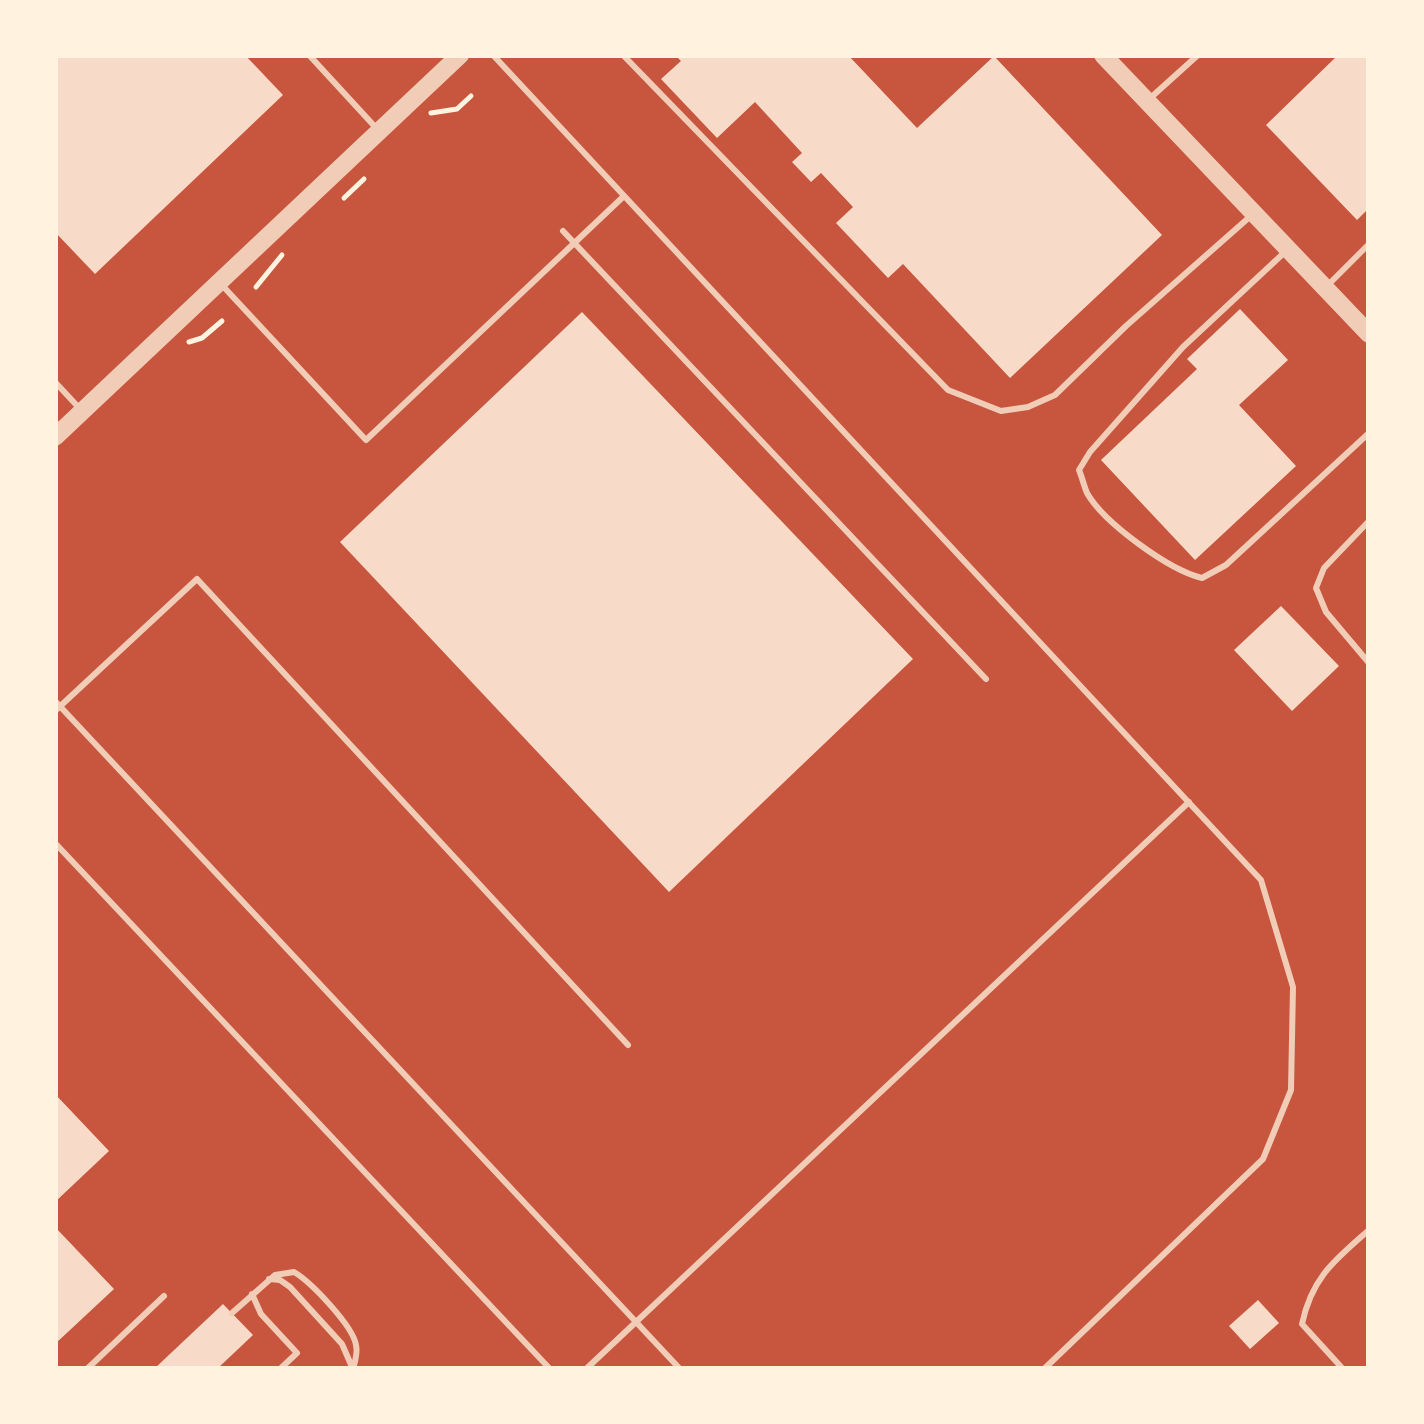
<!DOCTYPE html>
<html>
<head>
<meta charset="utf-8">
<style>
	body { margin:0 }
	#map { position:relative; width:1424px; height:1424px; overflow:hidden; background:#c8553d; font-family:"Fira Sans Condensed",sans-serif }
	canvas { display:block }
	.frame { position:absolute; inset:0; border:58px solid #fff3e0; pointer-events:none }
</style>
</head>
<body>
<div id="map">
<canvas width="1424" height="1424"></canvas>
<div class="frame"></div>
</div>
<script>
const ctx = document.querySelector('canvas').getContext('2d');
ctx.lineJoin = 'round';
function paint(path, color) {
  ctx.fillStyle = color;
  ctx.fill(path, 'evenodd');
}
function strokePath(path, color, width, dash) {
  ctx.strokeStyle = color;
  ctx.lineWidth = width;
  ctx.lineCap = dash ? 'butt' : 'round';
  ctx.setLineDash(dash || []);
  ctx.stroke(path);
}
const building = new Path2D(`
	M 55,55 L 245,55 L 283,95 L 95,274 L 55,232 Z
	M 675,55 L 848,55 L 917,128 L 994,56 L 1162,235 L 1010,378 L 903,264 L 888,278 L 836,223 L 853,207 L 821,173 L 811,182 L 792,162 L 802,153 L 755,102 L 717,138 L 661,79 L 681,61 Z
	M 1338,55 L 1369,55 L 1369,208 L 1357,220 L 1266,125 Z
	M 1240,309 L 1288,360 L 1239,405 L 1296,466 L 1195,560 L 1101,460 L 1197,369 L 1187,359 Z
	M 582,312 L 913,659 L 669,892 L 340,542 Z
	M 1281,606 L 1339,666 L 1292,711 L 1234,650 Z
	M 55,1094 L 109,1151 L 55,1202 Z
	M 55,1227 L 114,1289 L 55,1344 Z
	M 1258,1300 L 1279,1323 L 1250,1349 L 1229,1326 Z
	M 223,1304 L 253,1335 L 217,1369 L 154,1369 Z`);
const path = new Path2D(`
	M 431,113 L 457,109 L 471,96
	M 344,198 L 364,179
	M 256,287 L 282,255
	M 189,342 L 202,338 L 222,321`);
const service = new Path2D(`
	M 309,55 L 378,130
	M 493,55 L 1261,880 L 1293,987 L 1291,1090 L 1263,1159 L 1044,1369
	M 623,55 L 948,390 L 1001,411 L 1028,407 L 1055,395 L 1126,326 L 1253,214
	M 1147,101 L 1198,55
	M 563,231 L 986,679
	M 1286,251 L 1183,347 L 1090,452 L 1079,470 C 1082,477 1084,486 1087,493 C 1104,523 1169,570 1202,578 L 1226,565 L 1369,433
	M 220,283 L 366,440 L 624,196
	M 1326,287 L 1369,244
	M 55,382 L 82,411
	M 1369,521 L 1324,568 L 1316,588 L 1326,612 L 1369,663
	M 55,701 L 680,1369
	M 55,711 L 197,579 L 628,1045
	M 55,843 L 550,1369
	M 269,1279 L 280,1280 L 290,1287 L 342,1344 L 352,1367
	M 252,1294 L 261,1314 L 297,1353 L 280,1369
	M 232,1313 L 275,1275 L 294,1272 C 311,1282 353,1326 356,1345 C 358,1353 355,1362 353,1369
	M 87,1369 L 164,1296
	M 586,1369 L 1189,802
	M 1343,1369 L 1302,1324 C 1312,1277 1335,1260 1369,1230`);
const tertiary = new Path2D(`
	M 1103,55 L 1369,334
	M 55,437 L 460,55`);
paint(building, '#f7dbc8');
strokePath(path, '#fff3e0', 5);
strokePath(service, '#f1ccb7', 6);
strokePath(tertiary, '#f1ccb7', 18);
</script>
</body>
</html>
